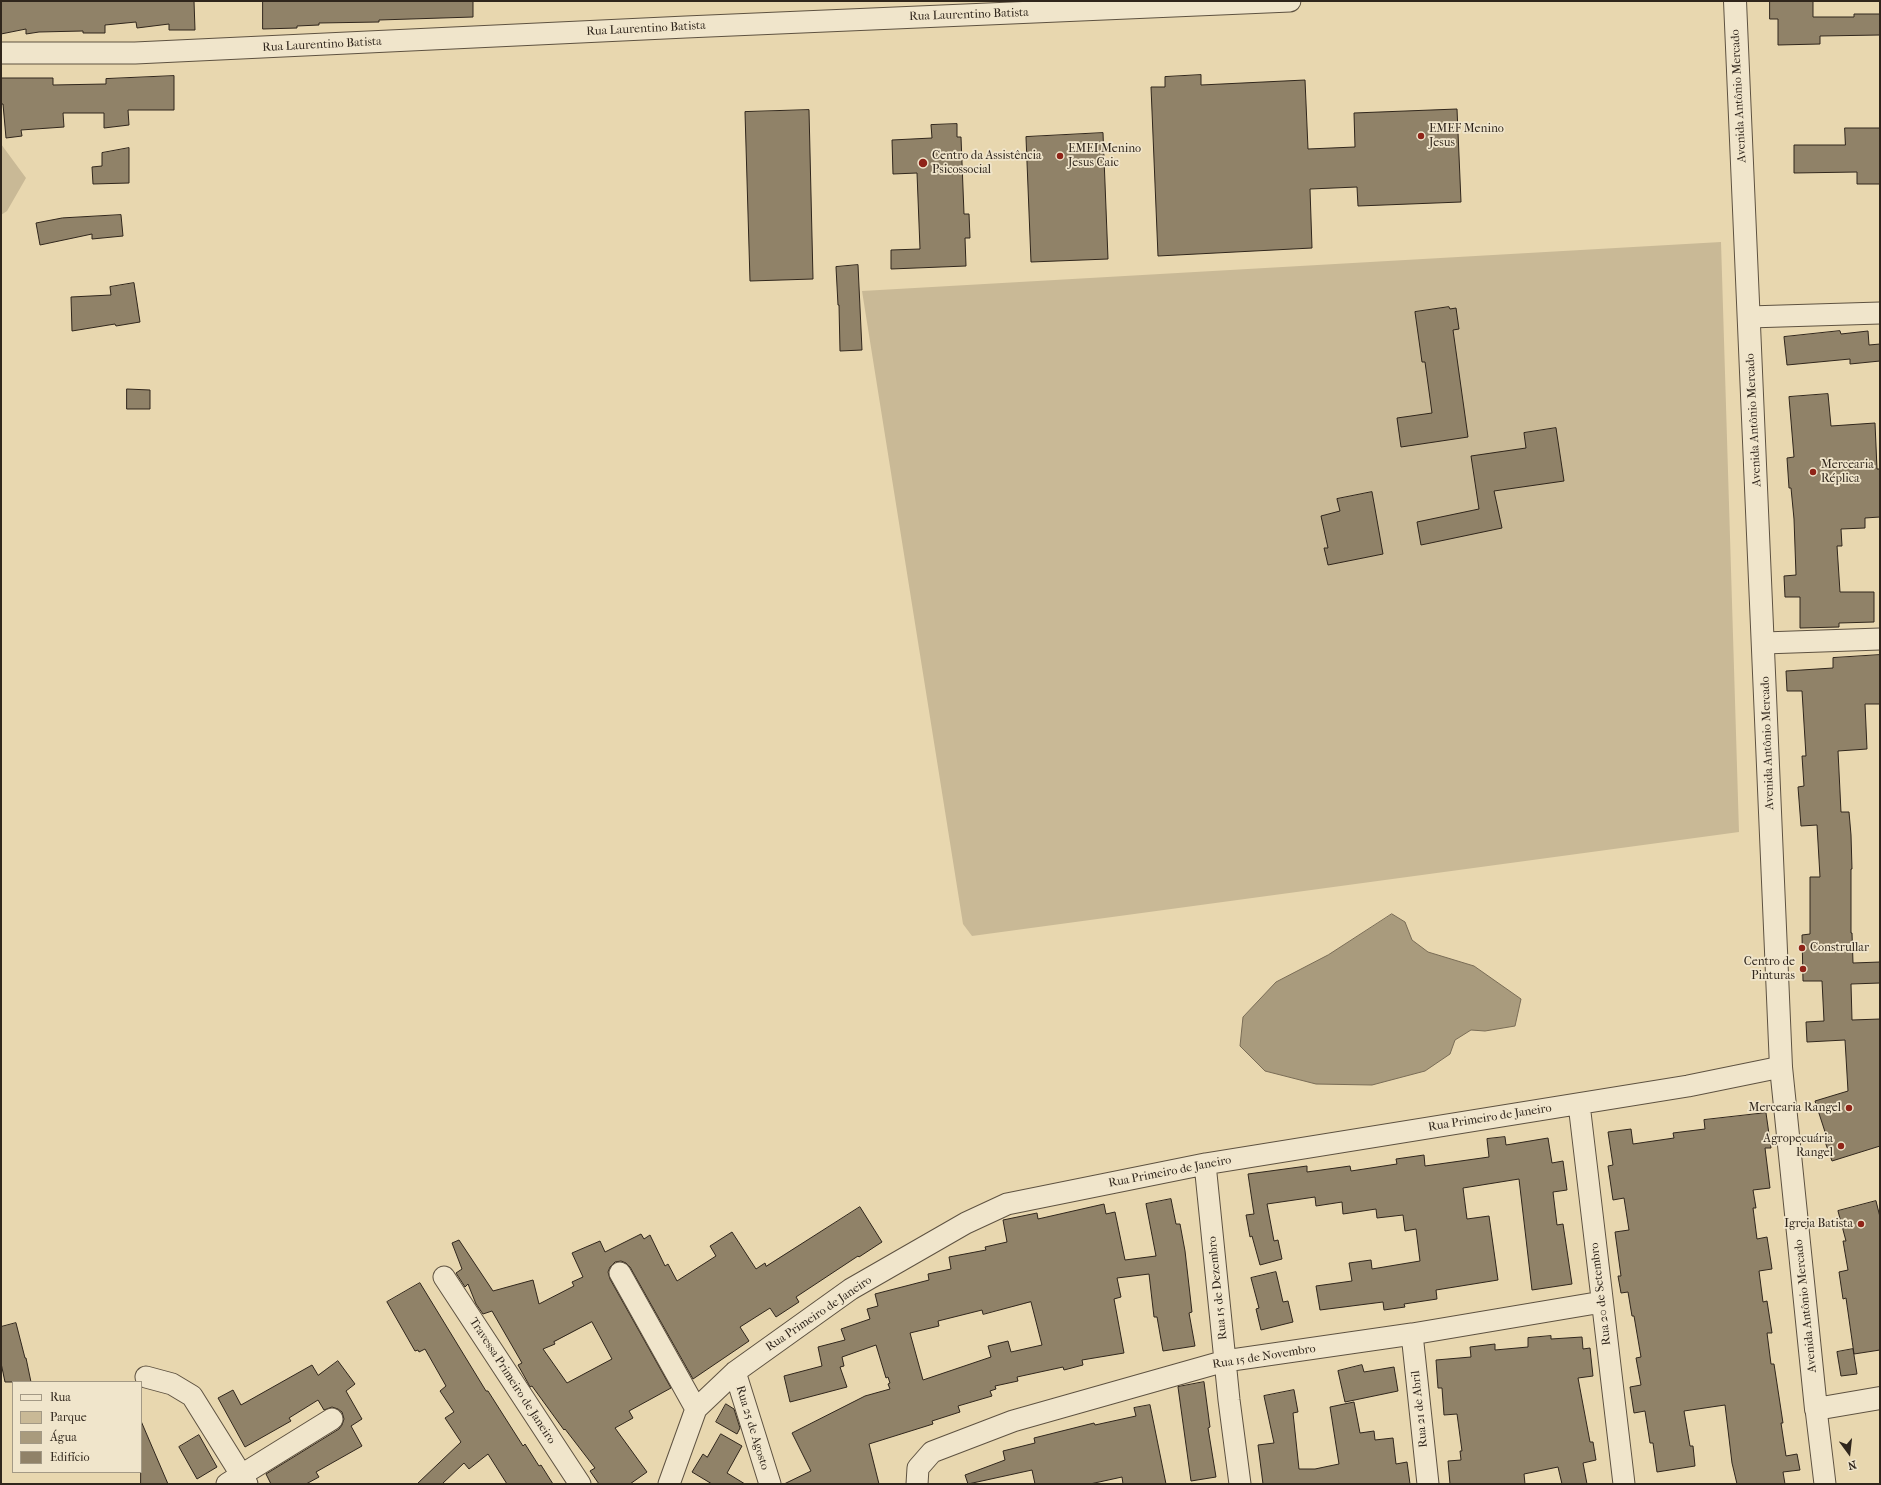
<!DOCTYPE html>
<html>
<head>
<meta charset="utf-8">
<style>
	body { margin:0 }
	#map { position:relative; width:1881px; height:1485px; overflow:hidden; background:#e8d7af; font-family:"IM FELL French Canon",serif }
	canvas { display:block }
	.frame { position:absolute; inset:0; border:2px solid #30261c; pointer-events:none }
	.legend { position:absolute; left:12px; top:1381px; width:130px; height:92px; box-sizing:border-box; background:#f0e5cb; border:1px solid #a39985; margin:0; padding:5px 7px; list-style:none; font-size:12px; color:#30261c }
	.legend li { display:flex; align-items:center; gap:8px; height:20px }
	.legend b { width:20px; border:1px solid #a39985 }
	.north { position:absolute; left:1829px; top:1433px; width:40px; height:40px; -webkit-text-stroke:3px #f0e5cb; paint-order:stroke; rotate:165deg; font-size:11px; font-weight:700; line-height:16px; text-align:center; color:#30261c }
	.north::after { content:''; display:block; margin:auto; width:14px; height:18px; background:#30261c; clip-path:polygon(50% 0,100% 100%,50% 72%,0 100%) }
</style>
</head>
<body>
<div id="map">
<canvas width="1881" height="1485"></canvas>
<div class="frame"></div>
<ul class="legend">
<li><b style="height:5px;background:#f0e5cb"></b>Rua</li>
<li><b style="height:11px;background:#c9b996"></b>Parque</li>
<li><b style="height:11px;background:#a99b7d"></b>Água</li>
<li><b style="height:11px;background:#908268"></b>Edifício</li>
</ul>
<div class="north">N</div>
</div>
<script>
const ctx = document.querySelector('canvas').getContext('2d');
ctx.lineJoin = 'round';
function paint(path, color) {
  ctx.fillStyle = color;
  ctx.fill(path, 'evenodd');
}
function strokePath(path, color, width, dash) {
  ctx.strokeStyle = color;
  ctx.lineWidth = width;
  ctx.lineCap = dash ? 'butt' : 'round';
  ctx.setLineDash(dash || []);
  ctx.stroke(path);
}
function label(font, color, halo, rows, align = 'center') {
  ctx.font = font + ' "IM FELL French Canon",serif';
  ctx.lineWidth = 3.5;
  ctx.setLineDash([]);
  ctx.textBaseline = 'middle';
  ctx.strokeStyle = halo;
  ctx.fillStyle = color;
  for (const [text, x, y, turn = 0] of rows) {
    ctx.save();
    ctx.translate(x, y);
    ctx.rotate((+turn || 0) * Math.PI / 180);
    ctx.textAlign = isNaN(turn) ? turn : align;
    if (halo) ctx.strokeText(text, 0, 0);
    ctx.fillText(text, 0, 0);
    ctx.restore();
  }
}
const green = new Path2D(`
	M 1,144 L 26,178 L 7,211 L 1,215 Z
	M 1721,242 L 1739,832 L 972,936 L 963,924 L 862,291 Z`);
const water = new Path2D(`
	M 1392,914 L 1405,922 L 1412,940 L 1428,952 L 1474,966 L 1521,999 L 1515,1026 L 1485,1031 L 1471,1030 L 1455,1040 L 1450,1054 L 1425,1071 L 1372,1085 L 1316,1084 L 1265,1071 L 1240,1046 L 1243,1017 L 1276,982 L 1328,955 Z`);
const building = new Path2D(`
	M 1,1 L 194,1 L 195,30 L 169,30 L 169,24 L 137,28 L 136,22 L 105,25 L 105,33 L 83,33 L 83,31 L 39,32 L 26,34 L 26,29 L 1,34 Z
	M 263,1 L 473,1 L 473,17 L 379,20 L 379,22 L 319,23 L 319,25 L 297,26 L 297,28 L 263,29 Z
	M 1770,1 L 1813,1 L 1813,17 L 1854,17 L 1854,14 L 1880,14 L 1880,35 L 1820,36 L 1820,44 L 1778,45 L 1778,19 L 1770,19 Z
	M 1201,75 L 1201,85 L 1305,80 L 1308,149 L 1355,147 L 1354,113 L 1457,109 L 1461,202 L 1358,206 L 1357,187 L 1310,189 L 1312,248 L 1158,256 L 1151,87 L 1165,87 L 1165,77 Z
	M 174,76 L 174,110 L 128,110 L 129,125 L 104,128 L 104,113 L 63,113 L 64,127 L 21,130 L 22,136 L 6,138 L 3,104 L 1,104 L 1,78 L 53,78 L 53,85 L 106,84 L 106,79 Z
	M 809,110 L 813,279 L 750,281 L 745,112 Z
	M 957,124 L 957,137 L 961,137 L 964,214 L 969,214 L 970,238 L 965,238 L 966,266 L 891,269 L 891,250 L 920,249 L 917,173 L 893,174 L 892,140 L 932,138 L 931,125 Z
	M 1845,128 L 1880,128 L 1880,184 L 1857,184 L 1857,172 L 1794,173 L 1794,145 L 1845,145 Z
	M 1103,133 L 1108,259 L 1031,262 L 1026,137 Z
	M 129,148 L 129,183 L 93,184 L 92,167 L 102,166 L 102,153 Z
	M 121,215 L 123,236 L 92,239 L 92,234 L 40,245 L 36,223 L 62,218 Z
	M 858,265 L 862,350 L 840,351 L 839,305 L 838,305 L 836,267 Z
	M 134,283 L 140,322 L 116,326 L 115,324 L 72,331 L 71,297 L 111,295 L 110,287 Z
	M 1449,307 L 1450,309 L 1456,308 L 1459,329 L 1453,330 L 1468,437 L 1401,447 L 1397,418 L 1432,413 L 1425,362 L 1422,362 L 1415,312 Z
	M 1840,331 L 1841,334 L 1868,331 L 1869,345 L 1880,344 L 1880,361 L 1850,364 L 1850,359 L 1787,365 L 1784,337 Z
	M 127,389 L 150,390 L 150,409 L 127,409 Z
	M 1828,394 L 1831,426 L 1875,423 L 1877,469 L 1880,469 L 1880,517 L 1865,518 L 1865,528 L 1841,529 L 1842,546 L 1837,546 L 1840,592 L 1874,592 L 1874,622 L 1839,623 L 1839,627 L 1800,628 L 1800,597 L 1785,597 L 1784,576 L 1796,575 L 1794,519 L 1791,488 L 1789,488 L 1787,458 L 1794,457 L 1789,397 Z
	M 1556,428 L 1564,481 L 1494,491 L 1502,528 L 1421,545 L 1417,522 L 1479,509 L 1471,456 L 1526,448 L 1524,433 Z
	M 1372,492 L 1383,554 L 1328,565 L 1324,548 L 1328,548 L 1321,516 L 1340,511 L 1337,499 Z
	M 1880,655 L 1880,704 L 1865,704 L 1867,749 L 1838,751 L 1841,812 L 1849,812 L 1851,835 L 1852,869 L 1851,869 L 1851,933 L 1852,933 L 1853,963 L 1880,962 L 1880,983 L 1851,984 L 1852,1020 L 1880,1019 L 1880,1146 L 1832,1161 L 1824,1139 L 1827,1138 L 1815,1101 L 1848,1091 L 1845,1040 L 1807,1042 L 1806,1022 L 1824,1021 L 1822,981 L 1803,981 L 1802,935 L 1810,934 L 1810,877 L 1820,877 L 1817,825 L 1801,826 L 1798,787 L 1804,786 L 1802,756 L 1806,756 L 1802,691 L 1787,691 L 1786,671 L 1833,668 L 1833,658 Z
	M 1766,1113 L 1771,1148 L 1765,1148 L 1770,1188 L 1753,1190 L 1756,1208 L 1753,1208 L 1757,1239 L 1767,1237 L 1772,1269 L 1759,1271 L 1763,1302 L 1767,1301 L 1772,1333 L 1767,1333 L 1771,1364 L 1774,1364 L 1783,1423 L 1781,1423 L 1786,1456 L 1797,1454 L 1800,1470 L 1783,1472 L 1785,1484 L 1737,1484 L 1732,1463 L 1725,1405 L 1684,1411 L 1690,1446 L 1693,1446 L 1695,1466 L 1657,1472 L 1653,1443 L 1650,1443 L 1645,1411 L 1634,1413 L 1630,1387 L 1641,1385 L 1636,1358 L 1641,1357 L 1634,1316 L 1632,1316 L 1628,1292 L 1621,1293 L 1618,1276 L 1621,1276 L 1615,1232 L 1629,1230 L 1624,1198 L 1613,1200 L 1608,1166 L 1613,1165 L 1608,1132 L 1631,1129 L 1633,1144 L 1674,1138 L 1673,1133 L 1705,1129 L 1704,1120 Z
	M 1505,1137 L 1506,1145 L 1548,1138 L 1552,1163 L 1563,1161 L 1567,1190 L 1553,1192 L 1557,1225 L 1563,1224 L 1572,1284 L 1532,1290 L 1519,1179 L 1463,1188 L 1467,1219 L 1489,1216 L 1498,1280 L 1436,1290 L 1437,1299 L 1404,1304 L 1405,1307 L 1384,1310 L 1383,1302 L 1320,1310 L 1316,1286 L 1352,1281 L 1349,1263 L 1371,1260 L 1372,1269 L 1420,1261 L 1416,1229 L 1405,1231 L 1403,1215 L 1377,1218 L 1376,1209 L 1343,1214 L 1342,1202 L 1316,1206 L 1315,1197 L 1267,1204 L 1274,1241 L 1278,1240 L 1282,1259 L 1260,1265 L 1252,1236 L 1250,1237 L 1246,1215 L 1254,1214 L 1248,1174 L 1307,1166 L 1307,1172 L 1350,1166 L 1351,1171 L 1397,1164 L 1396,1159 L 1424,1155 L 1425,1166 L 1489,1157 L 1487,1139 Z
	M 1171,1199 L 1176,1224 L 1180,1224 L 1185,1251 L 1192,1312 L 1189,1313 L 1195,1346 L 1163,1351 L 1157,1317 L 1154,1317 L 1149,1274 L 1117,1278 L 1121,1297 L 1114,1299 L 1124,1353 L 1082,1360 L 1083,1365 L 1064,1370 L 1063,1367 L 1017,1377 L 1018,1381 L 995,1386 L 996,1389 L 990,1391 L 992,1396 L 958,1406 L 960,1412 L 932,1421 L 933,1424 L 869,1444 L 879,1484 L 784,1484 L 811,1471 L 792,1433 L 865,1396 L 890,1389 L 888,1384 L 890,1383 L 888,1377 L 886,1378 L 876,1345 L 842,1357 L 844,1366 L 840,1367 L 847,1387 L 790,1402 L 784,1376 L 822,1366 L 818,1347 L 845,1340 L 841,1329 L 870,1319 L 867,1309 L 878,1306 L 875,1294 L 929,1280 L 928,1274 L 951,1269 L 949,1257 L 986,1250 L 985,1247 L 1007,1242 L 1003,1220 L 1037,1213 L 1038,1219 L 1104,1204 L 1106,1214 L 1115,1212 L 1125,1260 L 1156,1256 L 1146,1204 ZM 1031,1302 L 1042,1345 L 1011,1352 L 1008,1341 L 988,1346 L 991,1357 L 923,1380 L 910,1333 L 939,1326 L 938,1321 L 982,1310 L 983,1314 Z
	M 1876,1201 L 1880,1217 L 1880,1350 L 1854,1354 L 1846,1298 L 1843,1299 L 1839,1272 L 1848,1270 L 1843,1241 L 1846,1241 L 1838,1211 Z
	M 860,1207 L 882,1242 L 859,1257 L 858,1256 L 796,1297 L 799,1302 L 776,1317 L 770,1308 L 740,1327 L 749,1341 L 693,1379 L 630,1267 L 626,1263 L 621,1261 L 615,1262 L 610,1267 L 608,1272 L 610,1279 L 671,1388 L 629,1411 L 633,1418 L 615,1428 L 647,1472 L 630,1484 L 599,1484 L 590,1471 L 595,1468 L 565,1429 L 564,1430 L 532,1386 L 530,1387 L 528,1383 L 518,1365 L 522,1363 L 492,1311 L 483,1314 L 476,1304 L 468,1284 L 465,1287 L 456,1273 L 462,1269 L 452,1243 L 459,1240 L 493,1291 L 533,1280 L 539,1304 L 574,1286 L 572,1282 L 583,1277 L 572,1253 L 600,1241 L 605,1252 L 641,1234 L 644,1239 L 650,1235 L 665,1266 L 668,1264 L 677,1281 L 716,1256 L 710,1246 L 732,1232 L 756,1269 L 765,1263 L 766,1266 ZM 592,1322 L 612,1359 L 567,1383 L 543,1349 L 555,1344 L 554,1342 Z
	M 1276,1272 L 1283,1302 L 1288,1301 L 1293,1322 L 1261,1330 L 1256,1309 L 1259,1308 L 1251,1278 Z
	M 420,1283 L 486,1391 L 488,1391 L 523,1446 L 525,1444 L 539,1466 L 541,1465 L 553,1484 L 507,1484 L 488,1454 L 469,1469 L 464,1463 L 442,1484 L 417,1484 L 461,1442 L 445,1418 L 454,1412 L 440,1391 L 446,1386 L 425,1349 L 419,1352 L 418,1350 L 415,1351 L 387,1302 Z
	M 16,1323 L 25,1358 L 26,1358 L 31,1382 L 5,1382 L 1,1363 L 1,1327 Z
	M 1551,1336 L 1551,1339 L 1582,1337 L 1583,1349 L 1590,1348 L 1593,1376 L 1578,1378 L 1590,1442 L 1593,1442 L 1596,1460 L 1583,1463 L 1587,1484 L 1562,1484 L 1558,1467 L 1524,1474 L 1525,1484 L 1450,1484 L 1448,1461 L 1461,1460 L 1460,1451 L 1462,1451 L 1457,1414 L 1444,1415 L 1442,1388 L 1438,1388 L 1436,1360 L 1471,1357 L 1470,1347 L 1495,1344 L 1495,1350 L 1528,1347 L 1528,1338 Z
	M 1853,1349 L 1857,1374 L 1841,1376 L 1837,1352 Z
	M 338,1361 L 355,1384 L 346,1391 L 362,1419 L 351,1426 L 362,1446 L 316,1472 L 319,1477 L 306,1484 L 271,1484 L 266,1474 L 339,1429 L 342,1425 L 344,1419 L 342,1412 L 338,1409 L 332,1407 L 324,1410 L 318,1400 L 289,1418 L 291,1421 L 245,1447 L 218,1398 L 233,1390 L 241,1405 L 312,1365 L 318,1375 Z
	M 1362,1365 L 1364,1372 L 1394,1367 L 1398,1391 L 1345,1402 L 1338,1371 Z
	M 1204,1382 L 1210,1427 L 1208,1428 L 1216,1477 L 1191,1481 L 1178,1387 Z
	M 1294,1390 L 1298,1412 L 1293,1413 L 1299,1469 L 1315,1469 L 1339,1464 L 1330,1407 L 1354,1402 L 1360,1433 L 1374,1431 L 1375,1440 L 1393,1438 L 1396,1464 L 1407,1462 L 1410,1484 L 1263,1484 L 1258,1445 L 1274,1443 L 1264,1396 Z
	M 726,1404 L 734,1409 L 740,1428 L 737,1434 L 716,1422 Z
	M 1150,1405 L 1166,1484 L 1123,1484 L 1122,1477 L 1090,1484 L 1035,1484 L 1032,1470 L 968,1484 L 965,1475 L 1005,1460 L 1003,1451 L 1035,1443 L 1034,1438 L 1094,1423 L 1095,1425 L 1136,1416 L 1134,1408 Z
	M 141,1421 L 168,1484 L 141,1484 Z
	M 721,1434 L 742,1446 L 727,1473 L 745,1484 L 712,1484 L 692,1472 L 703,1454 L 707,1457 Z
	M 199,1435 L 217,1467 L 197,1479 L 179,1447 Z`);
const minor = new Path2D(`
	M 1,53 L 135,53 L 686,27 L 1290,1
	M 1749,317 L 1880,313
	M 1764,643 L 1880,639
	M 1579,1104 L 1624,1484
	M 1205,1164 L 1229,1400 L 1240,1484
	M 620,1273 L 696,1409
	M 444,1277 L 580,1484
	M 1412,1334 L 1428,1484
	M 735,1372 L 770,1484
	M 146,1377 L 172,1384 L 192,1396 L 247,1484
	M 1816,1409 L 1825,1484
	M 227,1484 L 332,1419
	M 669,1484 L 696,1409 L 735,1372 L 851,1289 L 966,1223 L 1007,1204 L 1205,1164 L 1688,1086 L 1781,1067
	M 917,1484 L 918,1468 L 932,1452 L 1013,1421 L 1225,1361 L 1412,1334 L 1602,1302`);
const tertiary = new Path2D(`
	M 1735,1 L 1781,1067 L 1816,1409 L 1880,1398`);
const markers = [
	[1421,136,4,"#8f2418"],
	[1060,156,4,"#8f2418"],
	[923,163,5,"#8f2418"],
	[1813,472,4,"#8f2418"],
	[1802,948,4,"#8f2418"],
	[1803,969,4,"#8f2418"],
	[1849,1108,4,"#8f2418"],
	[1841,1146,4,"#8f2418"],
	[1861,1224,4,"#8f2418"]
];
const streetNames = [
	["Rua Laurentino Batista",969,15,-2],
	["Rua Laurentino Batista",646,29,-3],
	["Rua Laurentino Batista",322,45,-3],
	["Avenida Antônio Mercado",1739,96,-93],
	["Avenida Antônio Mercado",1754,420,-93],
	["Avenida Antônio Mercado",1768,743,-92],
	["Rua Primeiro de Janeiro",1490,1118,-9],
	["Rua Primeiro de Janeiro",1170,1172,-11],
	["Rua 15 de Dezembro",1218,1288,-96],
	["Rua 20 de Setembro",1601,1294,-97],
	["Avenida Antônio Mercado",1806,1306,-96],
	["Rua Primeiro de Janeiro",819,1314,-34],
	["Rua 15 de Novembro",1264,1357,-9],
	["Travessa Primeiro de Janeiro",512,1381,57],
	["Rua 21 de Abril",1420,1409,-96],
	["Rua 25 de Agosto",752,1428,73]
];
const poiNames = [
	["EMEF Menino",1429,129],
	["Jesus",1429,143],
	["EMEI Menino",1068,149],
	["Jesus Caic",1068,163],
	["Centro da Assistência",932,156],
	["Psicossocial",932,170],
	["Mercearia",1821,465],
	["Réplica",1821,479],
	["Construllar",1810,948],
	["Centro de",1795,962,"right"],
	["Pinturas",1795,976,"right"],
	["Mercearia Rangel",1841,1108,"right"],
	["Agropecuária",1833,1139,"right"],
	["Rangel",1833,1153,"right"],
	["Igreja Batista",1853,1224,"right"]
];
paint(green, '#c9b996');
paint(water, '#a99b7d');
strokePath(water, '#796c56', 1);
paint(building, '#908268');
strokePath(building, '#30261c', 1);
strokePath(minor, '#5e5241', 23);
strokePath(tertiary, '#5e5241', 24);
strokePath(minor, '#f0e5cb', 21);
strokePath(tertiary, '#f0e5cb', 22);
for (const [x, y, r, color] of markers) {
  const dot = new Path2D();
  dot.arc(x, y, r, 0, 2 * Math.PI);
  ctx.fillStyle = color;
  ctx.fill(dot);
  strokePath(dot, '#f0e5cb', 1.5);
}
label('12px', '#30261c', '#f0e5cb', streetNames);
label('12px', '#30261c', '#f0e5cb', poiNames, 'left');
</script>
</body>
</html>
